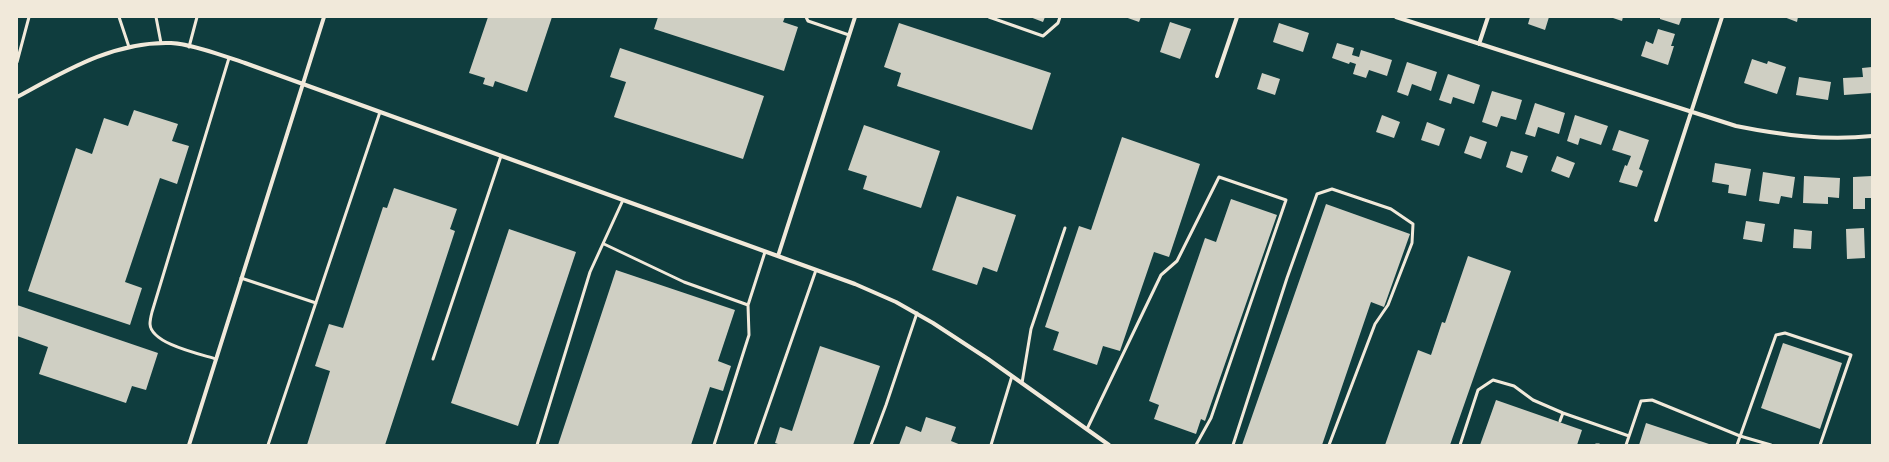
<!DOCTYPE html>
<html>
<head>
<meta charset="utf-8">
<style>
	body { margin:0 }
	#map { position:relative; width:1889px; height:462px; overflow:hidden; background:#0f3d3e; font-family:"Asap Condensed",sans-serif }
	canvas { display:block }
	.frame { position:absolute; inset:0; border:18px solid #f1e9da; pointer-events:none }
</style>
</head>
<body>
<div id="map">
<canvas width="1889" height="462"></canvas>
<div class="frame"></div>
</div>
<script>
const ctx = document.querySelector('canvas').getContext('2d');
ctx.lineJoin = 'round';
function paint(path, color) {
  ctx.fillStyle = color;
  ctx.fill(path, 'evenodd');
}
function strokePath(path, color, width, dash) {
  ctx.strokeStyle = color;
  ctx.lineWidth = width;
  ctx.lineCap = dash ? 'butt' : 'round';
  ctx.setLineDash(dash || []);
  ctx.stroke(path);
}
const building = new Path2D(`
	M 488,17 L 552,17 L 527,92 L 495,81 L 493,87 L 483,84 L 485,78 L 469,73 Z
	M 658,17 L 785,17 L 783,22 L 798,27 L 784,71 L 654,29 Z
	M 1030,17 L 1045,17 L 1043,22 Z
	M 1125,17 L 1141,17 L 1139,22 Z
	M 1530,17 L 1549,17 L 1545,30 L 1528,24 Z
	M 1610,17 L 1623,17 L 1622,21 Z
	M 1660,17 L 1682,17 L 1679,25 L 1660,19 Z
	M 1784,17 L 1798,17 L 1797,22 Z
	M 1170,22 L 1191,29 L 1180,59 L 1160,52 Z
	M 899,23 L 1051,73 L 1032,130 L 897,86 L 901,73 L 884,67 Z
	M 1279,23 L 1309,33 L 1303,52 L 1273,42 Z
	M 1658,29 L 1675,34 L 1671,46 L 1674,46 L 1668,65 L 1641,56 L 1646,41 L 1653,44 Z
	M 1337,43 L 1354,48 L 1352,55 L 1359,57 L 1361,50 L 1392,60 L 1387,76 L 1369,70 L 1366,78 L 1353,74 L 1356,64 L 1350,62 L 1349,64 L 1332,58 Z
	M 620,48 L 764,96 L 743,159 L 614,117 L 626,82 L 610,77 Z
	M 1752,59 L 1767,64 L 1768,61 L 1786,67 L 1777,94 L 1744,83 Z
	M 1407,62 L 1437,72 L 1431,91 L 1412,84 L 1408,96 L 1397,92 Z
	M 1872,67 L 1872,93 L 1844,95 L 1843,78 L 1863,77 L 1862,68 Z
	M 1262,73 L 1280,79 L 1275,95 L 1257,89 Z
	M 1448,74 L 1480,85 L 1474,104 L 1453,97 L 1451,104 L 1439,100 Z
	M 1799,77 L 1831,82 L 1828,100 L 1796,95 Z
	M 1492,91 L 1522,100 L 1516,120 L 1501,116 L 1497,127 L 1482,122 Z
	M 1535,103 L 1565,113 L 1559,134 L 1538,127 L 1535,137 L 1525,134 Z
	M 134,110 L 178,124 L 172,141 L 189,146 L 177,184 L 160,178 L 125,282 L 142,288 L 130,325 L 28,291 L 76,148 L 92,154 L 104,118 L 128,126 Z
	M 1382,115 L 1400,122 L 1394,138 L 1376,132 Z
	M 1575,115 L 1608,126 L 1601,145 L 1580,138 L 1578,145 L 1567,141 Z
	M 1427,122 L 1445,129 L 1439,146 L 1421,140 Z
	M 864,125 L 940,151 L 921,208 L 863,189 L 867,176 L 848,170 Z
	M 1619,130 L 1649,140 L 1639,169 L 1643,171 L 1637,187 L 1619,182 L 1625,165 L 1627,166 L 1631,156 L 1612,150 Z
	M 1470,136 L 1487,142 L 1481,159 L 1464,153 Z
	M 1122,137 L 1200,164 L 1169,257 L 1154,252 L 1120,351 L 1103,346 L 1097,365 L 1053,350 L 1059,332 L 1045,327 L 1079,226 L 1091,230 Z
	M 1511,151 L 1528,156 L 1522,173 L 1506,167 Z
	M 1557,156 L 1575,163 L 1569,178 L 1551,171 Z
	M 1715,163 L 1751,169 L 1746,196 L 1728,193 L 1729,185 L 1712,182 Z
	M 1763,172 L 1795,177 L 1792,198 L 1781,196 L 1779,204 L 1759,201 Z
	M 1804,176 L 1840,178 L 1839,198 L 1828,197 L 1828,204 L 1803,203 Z
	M 1872,176 L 1872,198 L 1865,198 L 1865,209 L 1853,209 L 1853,177 Z
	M 394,188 L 457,209 L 450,229 L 455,231 L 385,445 L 307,445 L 330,371 L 315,366 L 329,324 L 343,328 L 383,207 L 387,208 Z
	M 957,196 L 1016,215 L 997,272 L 983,267 L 977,285 L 932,270 Z
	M 1231,199 L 1277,215 L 1205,421 L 1201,419 L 1196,434 L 1154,419 L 1159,405 L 1149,401 L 1205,238 L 1216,242 Z
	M 1326,204 L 1410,234 L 1384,307 L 1371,302 L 1322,445 L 1242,445 Z
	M 1746,221 L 1765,224 L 1762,242 L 1743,239 Z
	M 1864,228 L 1865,258 L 1847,259 L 1846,229 Z
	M 509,229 L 576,252 L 518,426 L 451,403 Z
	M 1794,229 L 1812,231 L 1811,249 L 1793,248 Z
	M 1468,256 L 1511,271 L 1450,445 L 1385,445 L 1418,350 L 1431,355 L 1442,322 L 1445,323 Z
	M 616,270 L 735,310 L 718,361 L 731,366 L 723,391 L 710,387 L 691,445 L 558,445 Z
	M 17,305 L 158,353 L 146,390 L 132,386 L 126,403 L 39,374 L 48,347 L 17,336 Z
	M 1783,343 L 1842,363 L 1820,429 L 1761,408 Z
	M 820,346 L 880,366 L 853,445 L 781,445 L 775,443 L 780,427 L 792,431 Z
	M 1496,400 L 1582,430 L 1577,445 L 1480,445 Z
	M 926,417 L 956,427 L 951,441 L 961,445 L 899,445 L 906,426 L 921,432 Z
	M 1646,423 L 1712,445 L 1639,445 Z`);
const service = new Path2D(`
	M 119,17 L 129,47
	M 156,17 L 161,43
	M 806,17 L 808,21 L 849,35
	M 989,17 L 1043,36 L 1058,23 L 1060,17
	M 189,47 L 197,17
	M 17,62 L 29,17
	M 604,244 L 684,282 L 748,305
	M 241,278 L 316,303
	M 216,359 C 200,354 151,344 150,324 C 150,321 151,316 152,312 L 229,58
	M 433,359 L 501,156
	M 1022,383 L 1031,329 L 1065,228
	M 1560,421 L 1563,413
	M 1087,429 L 1161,275 L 1177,261 L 1219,177 L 1286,200 L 1211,418 L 1196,445
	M 268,445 L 380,112
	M 537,445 L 590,272 L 623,200
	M 714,445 L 749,335 L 748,305 L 765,252
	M 755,445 L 816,270
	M 871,445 L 886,405 L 917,313
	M 991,445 L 1012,376
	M 1233,445 L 1287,278 L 1317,194 L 1332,189 L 1391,209 L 1413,224 L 1412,243 L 1388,305 L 1375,324 L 1329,445
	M 1460,445 L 1478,390 L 1493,380 L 1514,386 L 1533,400 L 1563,413 L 1629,436
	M 1596,445 L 1599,445
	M 1626,445 L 1641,401 L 1652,400 L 1740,436 L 1771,445
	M 1737,445 L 1776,335 L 1785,333 L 1851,355 L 1820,445`);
const minor = new Path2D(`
	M 1396,17 L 1736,126 C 1781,135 1826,141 1872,136
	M 1479,44 L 1488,17
	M 1217,76 L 1237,17
	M 17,97 C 65,71 114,41 171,43 C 192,44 224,56 245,63 L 855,284 L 896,302 L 933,323 L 988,359 L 1109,445
	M 1656,220 L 1722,17
	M 778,256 L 855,17
	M 189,445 L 324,17`);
paint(building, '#cfcfc3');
strokePath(service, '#f1e9da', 3);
strokePath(minor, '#f1e9da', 4);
</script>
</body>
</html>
